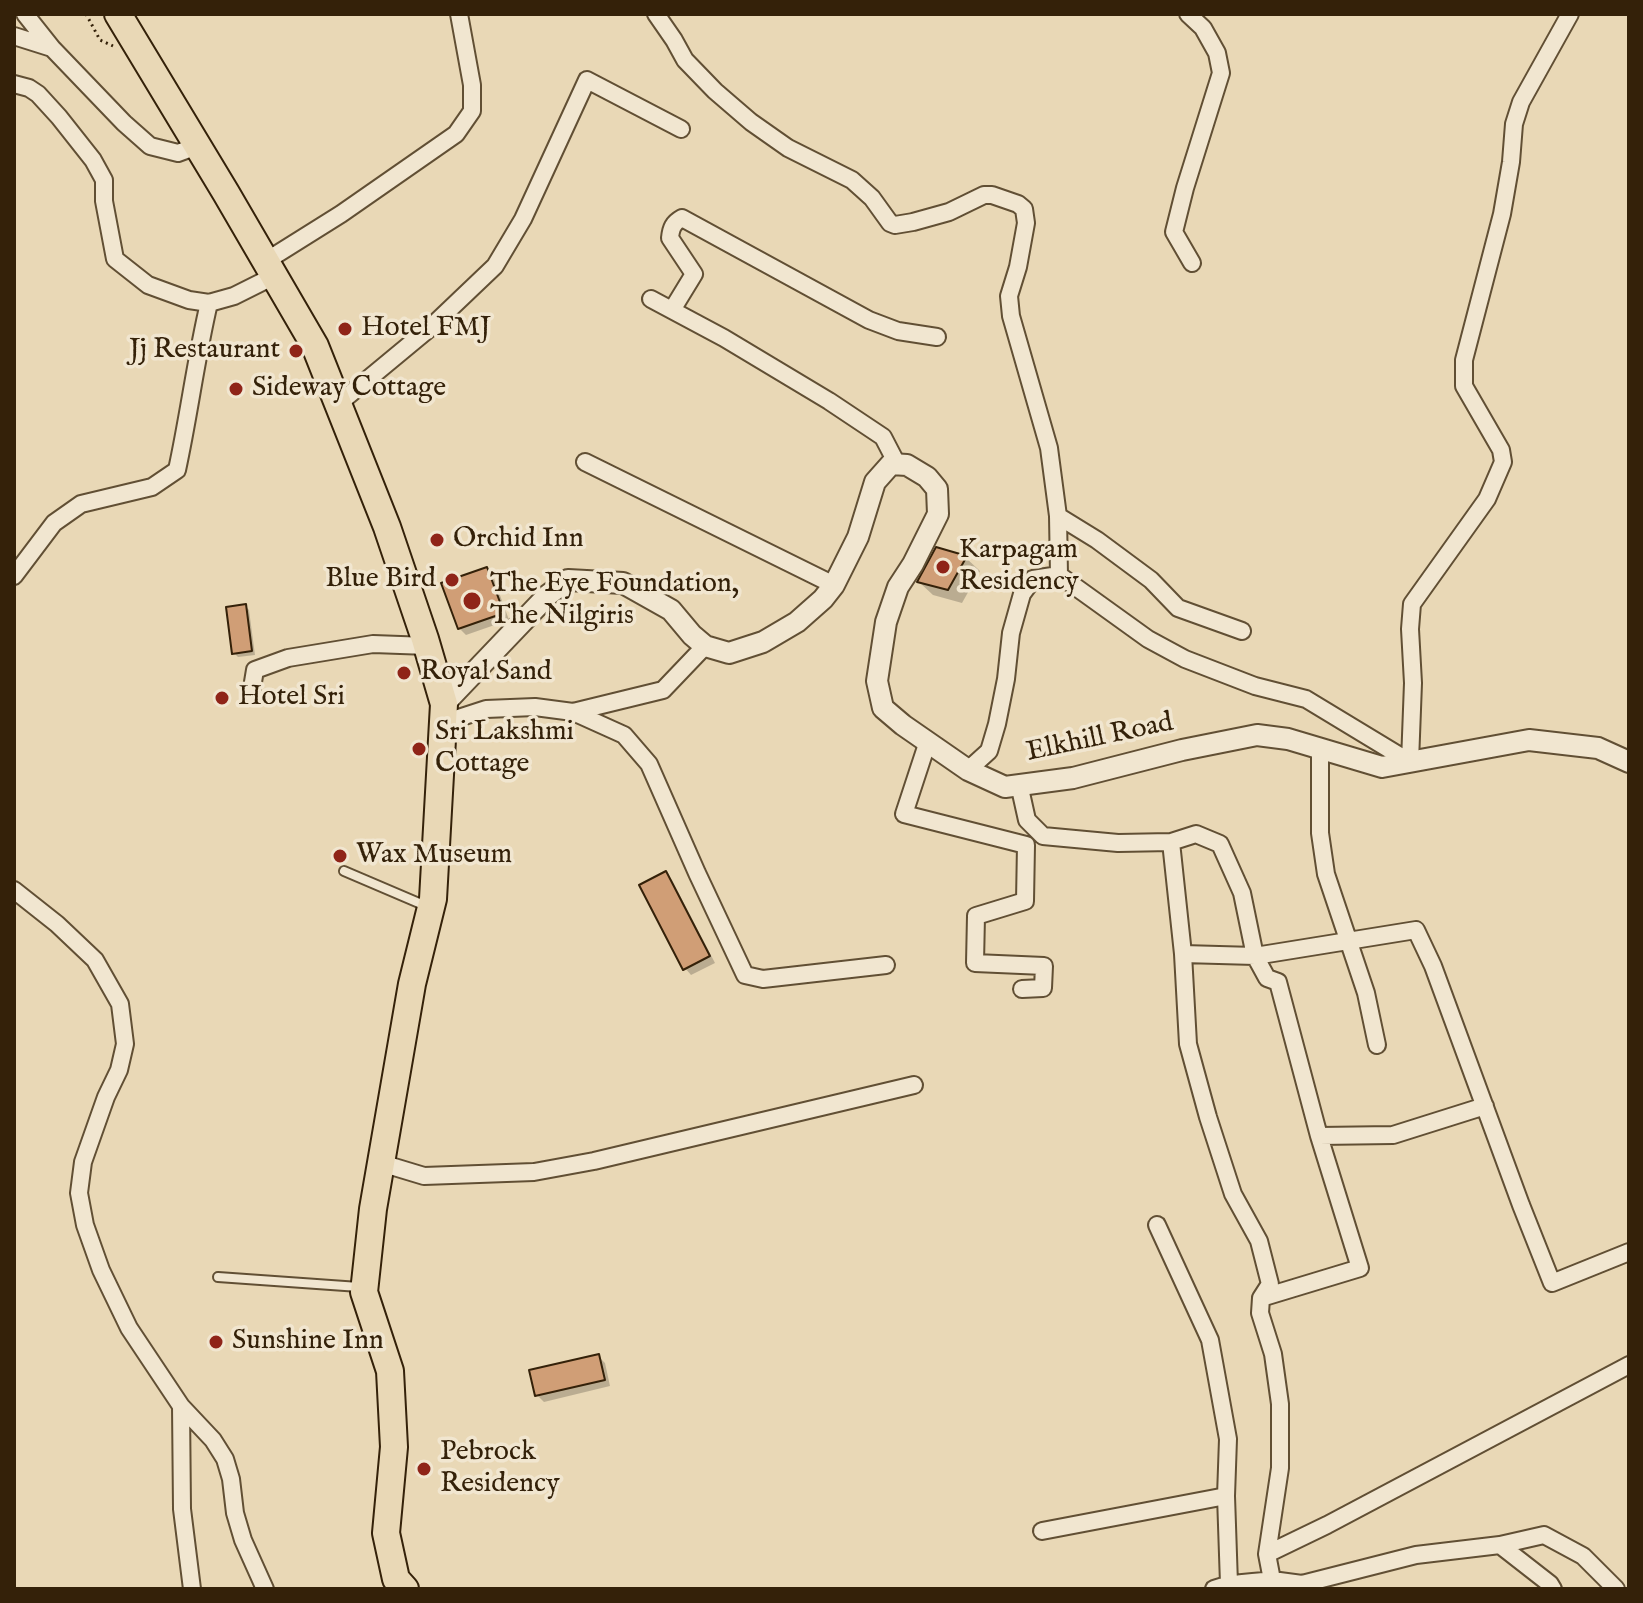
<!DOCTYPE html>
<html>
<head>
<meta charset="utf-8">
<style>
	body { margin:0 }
	#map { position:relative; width:1643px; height:1603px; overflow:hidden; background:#e9d8b6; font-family:"IM FELL English",serif }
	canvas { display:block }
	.frame { position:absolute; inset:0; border:16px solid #342109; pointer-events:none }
</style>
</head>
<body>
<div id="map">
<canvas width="1643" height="1603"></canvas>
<div class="frame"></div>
</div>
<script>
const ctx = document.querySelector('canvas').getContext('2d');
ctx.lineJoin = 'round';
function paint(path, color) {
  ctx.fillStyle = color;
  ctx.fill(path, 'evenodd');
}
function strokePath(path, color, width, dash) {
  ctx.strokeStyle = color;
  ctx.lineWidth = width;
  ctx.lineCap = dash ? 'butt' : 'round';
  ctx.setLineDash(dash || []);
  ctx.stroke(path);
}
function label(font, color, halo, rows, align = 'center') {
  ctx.font = font + ' "IM FELL English",serif';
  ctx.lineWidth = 7;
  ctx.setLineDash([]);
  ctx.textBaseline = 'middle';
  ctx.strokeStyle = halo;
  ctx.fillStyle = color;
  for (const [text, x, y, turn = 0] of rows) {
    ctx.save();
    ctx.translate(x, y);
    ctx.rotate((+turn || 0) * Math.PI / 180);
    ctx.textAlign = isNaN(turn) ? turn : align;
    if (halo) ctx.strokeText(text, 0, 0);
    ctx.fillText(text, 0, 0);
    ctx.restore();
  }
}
const shadow = new Path2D(`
	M 937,550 L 966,558 L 980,571 L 962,603 L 933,595 L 919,582 Z
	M 486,569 L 493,576 L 509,620 L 466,635 L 459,628 Z
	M 245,606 L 249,610 L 255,655 L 238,657 L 234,653 Z
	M 666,874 L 672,880 L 715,963 L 691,975 L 685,968 Z
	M 598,1356 L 605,1363 L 610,1386 L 544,1402 L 537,1395 Z`);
const building = new Path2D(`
	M 936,547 L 967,556 L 948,590 L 917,582 Z
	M 487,567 L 504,613 L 458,629 L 441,583 Z
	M 246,604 L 252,651 L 232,654 L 226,607 Z
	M 666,871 L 710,956 L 683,970 L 639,885 Z
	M 599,1354 L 605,1380 L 535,1396 L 529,1370 Z`);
const path = new Path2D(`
	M 86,14 L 100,40 L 113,46`);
const service = new Path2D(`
	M 344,871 L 426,906
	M 218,1277 L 359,1287`);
const minor = new Path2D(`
	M 25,14 L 52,48
	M 656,14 L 674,40 L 685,60 L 715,91 L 751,122 L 788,148 L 852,180 L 872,198 L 890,223 L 895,225 L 913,222 L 949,212 L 984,195 L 992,195 L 1018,204 L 1024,209 L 1026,223 L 1018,267 L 1009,296 L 1011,316 L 1049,448 L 1058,516 L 1059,575
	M 1188,14 L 1203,28 L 1217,53 L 1221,73 L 1185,188 L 1174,232 L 1192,263
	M 14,36 L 52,48 L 124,123 L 150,146 L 178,153 L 197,146
	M 14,84 L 29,88 L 38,94 L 59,117 L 93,160 L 104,180 L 104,201 L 115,259 L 148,285 L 189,300 L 209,303 L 234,296 L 274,276
	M 266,261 L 341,214 L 456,134 L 472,111 L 472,85 L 459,14
	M 651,299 L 724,338 L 829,401 L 883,437 L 897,464
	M 672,310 L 694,274 L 670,238 C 671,228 673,223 682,218 L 869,320 L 898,331 L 937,337
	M 338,404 L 431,327 L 495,266 L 523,219 L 587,80 L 681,129
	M 585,462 L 834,585
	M 1058,516 L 1097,540 L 1151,580 L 1178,608 L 1242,631
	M 14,576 L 54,523 L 81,504 L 152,487 L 177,470 C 189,415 196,358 209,303
	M 251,694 L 255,670 L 288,658 L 373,644 L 428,646
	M 573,712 L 663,690 L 705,646
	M 443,723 L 486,709 L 535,707 L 573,712 L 624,735 L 649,764 L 697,873 L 745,975 L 763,979 L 886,965
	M 928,741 L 904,814 L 1026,845 L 1025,901 L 976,916 L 975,963 L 1044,966 L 1043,988 L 1022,989
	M 1320,749 L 1320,833 L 1326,874 L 1366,993 L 1377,1045
	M 968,770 L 989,751 L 997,724 L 1006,679 L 1011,633 L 1022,594 L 1033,579 L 1059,575 L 1148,639 L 1185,659 L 1255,686 L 1306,699 L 1410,762 L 1413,683 L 1410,629 L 1412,604 L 1487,499 L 1503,462 L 1501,450 L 1464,386 L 1464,360 L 1502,214 L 1511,162 L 1514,124 L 1521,102 L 1570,14
	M 1019,784 L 1027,820 L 1043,836 L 1118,843 L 1171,842 L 1183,954 L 1188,1044 L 1208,1117 L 1233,1194 L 1259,1241 L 1270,1284 L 1261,1298 L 1260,1313 L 1273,1354 L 1280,1404 L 1280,1468 L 1267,1554 L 1272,1580 L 1302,1584 L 1416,1555 L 1500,1545 L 1550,1584 L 1553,1589
	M 1171,842 L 1196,834 L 1220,844 L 1242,893 L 1255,956 L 1267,978 L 1278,982 L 1319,1136 L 1360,1268 L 1261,1298
	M 14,890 L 57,924 L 95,960 L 120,1004 L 125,1044 L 119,1070 L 106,1097 L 83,1162 L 79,1193 L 85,1225 L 101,1270 L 129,1328 L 181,1406 L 213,1440 L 225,1459 L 231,1479 L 235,1513 L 243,1540 L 265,1589
	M 1183,954 L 1255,956 L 1416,930 L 1433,966 L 1521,1205 L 1552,1283 L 1629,1252
	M 1319,1136 L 1393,1135 L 1485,1106
	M 381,1163 L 424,1176 L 534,1172 L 594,1161 L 914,1085
	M 1157,1225 L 1210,1340 L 1228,1439 L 1226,1496 L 1229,1584
	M 181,1406 L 182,1509 L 192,1589
	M 1042,1531 L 1226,1496
	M 1500,1545 L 1544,1535 L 1583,1556 L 1616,1589
	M 1267,1554 L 1327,1525 L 1629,1365
	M 1214,1589 C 1233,1582 1252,1583 1272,1580`);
const tertiary = new Path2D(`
	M 444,704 L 548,595 L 568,580 L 623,583 L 671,610 L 692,635 L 705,646 L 729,653 L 763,642 L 797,622 L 823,599 L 834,585 L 858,537 L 875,482 L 891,464 L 907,465 L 927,477 L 937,489 L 938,514 L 913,564 L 898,587 L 886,622 L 877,681 L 883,708 L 903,725 L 968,770 L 1005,787 L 1073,778 L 1182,750 L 1257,735 L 1288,739 L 1382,767 L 1529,740 L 1598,748 L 1629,762`);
const trunk = new Path2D(`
	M 118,14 L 226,193 L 315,346 L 387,527 L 425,639 L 444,704 L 433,899 L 412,984 L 373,1209 L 364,1292 L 390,1371 L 394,1447 L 386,1533 L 396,1579 L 405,1589`);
const markers = [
	[345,329,8,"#8f2418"],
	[296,351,8,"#8f2418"],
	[236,389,8,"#8f2418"],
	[437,540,8,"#8f2418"],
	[943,567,8,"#8f2418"],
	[452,580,8,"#8f2418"],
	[472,601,10,"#8f2418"],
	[404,673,8,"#8f2418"],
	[222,698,8,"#8f2418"],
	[419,749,8,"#8f2418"],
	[340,856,8,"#8f2418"],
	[216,1342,8,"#8f2418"],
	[424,1469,8,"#8f2418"]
];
const poiNames = [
	["Hotel FMJ",361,329],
	["Jj Restaurant",280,351,"right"],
	["Sideway Cottage",252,389],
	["Orchid Inn",453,540],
	["Karpagam",959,551],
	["Residency",959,583],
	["Blue Bird",436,580,"right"],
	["The Eye Foundation,",490,585],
	["The Nilgiris",490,617],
	["Royal Sand",420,673],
	["Hotel Sri",238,698],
	["Sri Lakshmi",435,733],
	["Cottage",435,765],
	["Wax Museum",356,856],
	["Sunshine Inn",232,1342],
	["Pebrock",440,1453],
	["Residency",440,1485]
];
const streetNames = [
	["Elkhill Road",1100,739,-12]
];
paint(shadow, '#0003');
paint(building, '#d09e76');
strokePath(building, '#342109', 2);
strokePath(service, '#614f34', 12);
strokePath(minor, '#614f34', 20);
strokePath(tertiary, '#614f34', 24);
strokePath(trunk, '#342109', 30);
strokePath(path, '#342109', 3, [2, 4]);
strokePath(service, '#f1e6d0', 8);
strokePath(minor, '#f1e6d0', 16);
strokePath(tertiary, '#f1e6d0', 20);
strokePath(trunk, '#e9d8b6', 26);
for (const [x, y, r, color] of markers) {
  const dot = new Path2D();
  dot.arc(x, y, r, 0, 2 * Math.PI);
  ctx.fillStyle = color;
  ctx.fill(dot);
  strokePath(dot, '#f1e6d0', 3);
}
label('28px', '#342109', '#f1e6d0', poiNames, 'left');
label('28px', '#342109', '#f1e6d0', streetNames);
</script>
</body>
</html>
